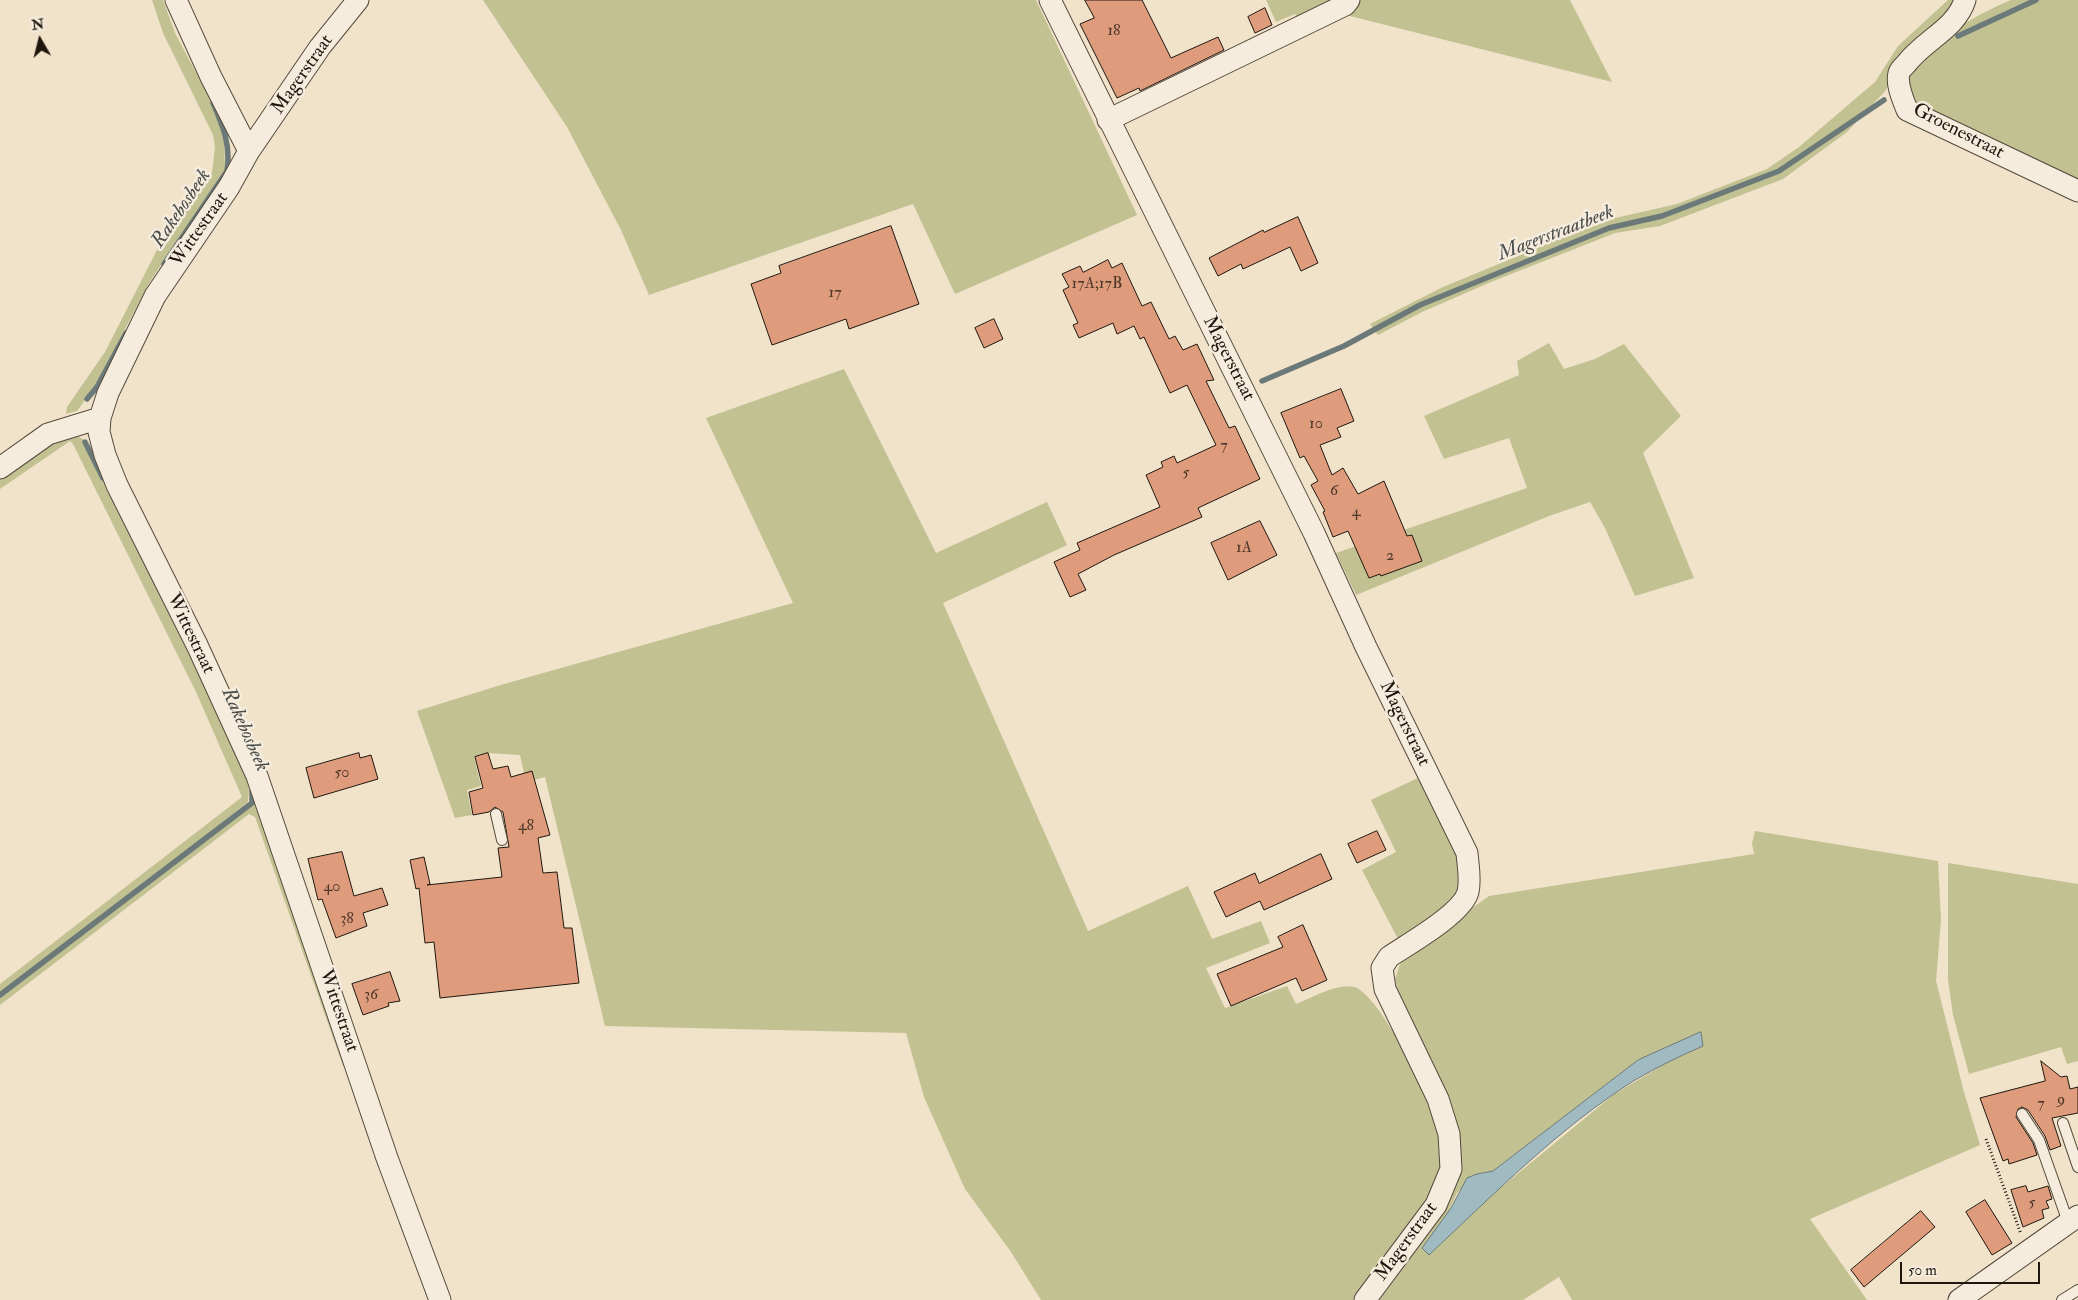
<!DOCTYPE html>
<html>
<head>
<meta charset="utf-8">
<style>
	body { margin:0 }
	#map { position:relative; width:2078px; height:1300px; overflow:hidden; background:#f1e2ca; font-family:"IM FELL Double Pica",serif }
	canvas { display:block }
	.north { position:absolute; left:15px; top:15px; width:50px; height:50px; -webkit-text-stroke:4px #f6ecdd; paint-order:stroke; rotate:352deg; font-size:14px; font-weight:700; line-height:20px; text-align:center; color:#1f170e }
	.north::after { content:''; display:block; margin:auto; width:18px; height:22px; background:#1f170e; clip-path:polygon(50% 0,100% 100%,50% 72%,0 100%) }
	.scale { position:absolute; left:1900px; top:1262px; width:140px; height:22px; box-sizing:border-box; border:2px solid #1f170e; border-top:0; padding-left:6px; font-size:15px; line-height:18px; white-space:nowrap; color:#1f170e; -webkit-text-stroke:4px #f6ecdd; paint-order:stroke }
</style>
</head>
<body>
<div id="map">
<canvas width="2078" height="1300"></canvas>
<div class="north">N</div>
<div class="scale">50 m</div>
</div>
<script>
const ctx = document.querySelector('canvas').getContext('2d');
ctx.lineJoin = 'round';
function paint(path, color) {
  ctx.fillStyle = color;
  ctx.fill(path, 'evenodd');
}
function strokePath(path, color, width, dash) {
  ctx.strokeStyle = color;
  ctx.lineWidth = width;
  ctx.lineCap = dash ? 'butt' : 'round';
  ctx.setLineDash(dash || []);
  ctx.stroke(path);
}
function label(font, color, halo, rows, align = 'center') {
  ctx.font = font + ' "IM FELL Double Pica",serif';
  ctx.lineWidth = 5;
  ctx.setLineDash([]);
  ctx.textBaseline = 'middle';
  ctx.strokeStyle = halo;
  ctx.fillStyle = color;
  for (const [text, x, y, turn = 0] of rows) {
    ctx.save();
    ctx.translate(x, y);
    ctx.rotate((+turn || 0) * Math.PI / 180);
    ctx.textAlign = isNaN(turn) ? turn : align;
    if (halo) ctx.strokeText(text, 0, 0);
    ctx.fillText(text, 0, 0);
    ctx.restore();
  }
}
const green = new Path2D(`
	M 152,0 L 163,0 L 175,33 L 217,112 L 224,133 L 225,170 L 149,283 L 96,385 L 77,411 L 66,414 L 67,407 L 105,352 L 159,246 L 212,173 L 215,147 L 213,135 L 163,33 Z
	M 483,0 L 1036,0 L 1137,215 L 955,294 L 913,204 L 649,295 L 621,230 L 567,127 Z
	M 1266,0 L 1338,0 L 1300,21 L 1295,14 L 1276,22 Z
	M 1356,0 L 1570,0 L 1612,82 L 1342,14 Z
	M 1948,0 L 1958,0 L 1897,67 L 1886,90 L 1847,132 L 1783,179 L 1660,226 L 1615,233 L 1491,282 L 1422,312 L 1378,335 L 1370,324 L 1443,287 L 1547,244 L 1615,218 L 1677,204 L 1767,169 L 1799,147 L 1875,82 L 1898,46 Z
	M 2011,0 L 2078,0 L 2078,183 L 1917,107 L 1905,80 C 1928,42 1971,17 2011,0 Z
	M 1549,343 L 1564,369 L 1595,359 L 1624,344 L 1681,416 L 1643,453 L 1694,578 L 1635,596 L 1605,528 L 1590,502 L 1549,516 L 1356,595 L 1336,553 L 1527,488 L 1509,438 L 1444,459 L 1424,416 L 1519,375 L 1517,361 Z
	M 844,369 L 936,553 L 1047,502 L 1067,545 L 943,603 L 1088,931 L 1188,886 L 1212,939 L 1261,921 L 1270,943 L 1206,968 L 1225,1008 L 1287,986 L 1296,1004 C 1312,998 1337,983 1354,987 C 1379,993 1430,1098 1438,1124 C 1440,1135 1442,1151 1441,1162 C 1439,1197 1377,1271 1355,1300 L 1041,1300 L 1011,1252 L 965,1189 L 924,1097 L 906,1033 L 605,1026 L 545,777 L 526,782 L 520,755 L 488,753 L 474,757 L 481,786 L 467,790 L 472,815 L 455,818 L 417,711 L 504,684 L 793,603 L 706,418 Z
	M 75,435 L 83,439 L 207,691 L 247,780 L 249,789 L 248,802 L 89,928 L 0,994 L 0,984 L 242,797 L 196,692 L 73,444 L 70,441 L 0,489 L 0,477 L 54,440 Z
	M 1420,777 C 1435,807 1476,867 1453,898 C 1440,916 1416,927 1398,939 L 1362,870 L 1396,852 L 1371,800 Z
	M 259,798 L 347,1067 L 343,1066 L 255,817 L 249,814 L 0,1005 L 0,998 Z
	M 1755,831 L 1938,861 L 1941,920 L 1936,981 L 1964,1092 L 1980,1145 L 1810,1219 L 1867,1300 L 1572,1300 L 1559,1277 L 1523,1300 L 1371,1300 L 1455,1179 L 1399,996 L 1395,979 L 1400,964 L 1415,949 L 1489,896 L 1754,854 L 1752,843 ZM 1700,1033 L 1703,1046 L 1666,1063 L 1613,1095 L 1499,1189 L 1428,1255 L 1457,1193 L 1477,1174 L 1493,1171 L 1638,1060 Z
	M 1948,863 L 2078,884 L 2078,1061 L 2067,1064 L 2061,1047 L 1969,1074 L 1953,1015 L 1948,980 Z`);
const water = new Path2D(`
	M 1701,1032 L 1703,1046 C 1680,1056 1657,1067 1635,1080 C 1559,1128 1494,1194 1429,1255 L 1422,1248 L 1451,1208 L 1467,1178 L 1477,1174 L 1493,1171 L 1638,1060 Z`);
const stream = new Path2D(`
	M 1958,36 L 2036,0
	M 164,264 L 227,171 C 231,145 223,126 213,103
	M 1262,381 L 1344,346 L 1420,305 L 1609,228 L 1662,216 L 1779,171 L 1884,100
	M 87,399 L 97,387 L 126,333
	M 85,442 L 103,478
	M 0,995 L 252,803 L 252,791`);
const building = new Path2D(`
	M 1085,0 L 1142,0 L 1171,58 L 1218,37 L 1224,50 L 1140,91 L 1139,88 L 1117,98 L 1080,24 L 1094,18 Z
	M 1265,8 L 1272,25 L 1255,33 L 1248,17 Z
	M 1298,217 L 1318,263 L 1301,271 L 1290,247 L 1243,269 L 1241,264 L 1218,276 L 1209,258 L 1263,230 L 1264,232 Z
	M 891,226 L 919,304 L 849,329 L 846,319 L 772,345 L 751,284 L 781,273 L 779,266 Z
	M 1108,260 L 1112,268 L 1122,263 L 1142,306 L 1151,302 L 1169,339 L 1175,336 L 1183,350 L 1197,344 L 1214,380 L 1206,381 L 1229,428 L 1235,426 L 1260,479 L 1198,508 L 1202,517 L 1114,555 L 1078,574 L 1086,590 L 1070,597 L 1054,562 L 1080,550 L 1077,543 L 1160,507 L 1146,475 L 1163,467 L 1161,462 L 1174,456 L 1177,463 L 1216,445 L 1187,385 L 1170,393 L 1144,337 L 1140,339 L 1134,326 L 1117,334 L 1113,323 L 1079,338 L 1073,325 L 1078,323 L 1063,290 L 1069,287 L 1062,274 L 1080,266 L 1083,272 Z
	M 994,319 L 1003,339 L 984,348 L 975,328 Z
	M 1341,389 L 1354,421 L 1337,428 L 1341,437 L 1320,445 L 1332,475 L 1343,468 L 1358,494 L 1384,481 L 1407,536 L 1412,535 L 1422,561 L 1381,576 L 1380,574 L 1369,578 L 1348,531 L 1333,537 L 1323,512 L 1325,511 L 1311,485 L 1318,481 L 1304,456 L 1300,458 L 1281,413 Z
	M 1260,521 L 1277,555 L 1228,580 L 1211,543 Z
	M 359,753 L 360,758 L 371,755 L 378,779 L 314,798 L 306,768 Z
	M 488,753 L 493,769 L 508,766 L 511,777 L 532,771 L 550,835 L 538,838 L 543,873 L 557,872 L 564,928 L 572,928 L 579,983 L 440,998 L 434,942 L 425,943 L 419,888 L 416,889 L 410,860 L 424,857 L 430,884 L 427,885 L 502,877 L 498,848 L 509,847 L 503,812 L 495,807 L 489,812 L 473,815 L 469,792 L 483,788 L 475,757 Z
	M 1377,831 L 1386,850 L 1357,863 L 1348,844 Z
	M 342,852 L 354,896 L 382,888 L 388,905 L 363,913 L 367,926 L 336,938 L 322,899 L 318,900 L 308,859 Z
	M 1321,854 L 1332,879 L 1264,910 L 1260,901 L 1226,917 L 1214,892 L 1255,873 L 1259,883 Z
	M 1303,925 L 1327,980 L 1302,991 L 1296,978 L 1231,1006 L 1217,974 L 1283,947 L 1278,937 Z
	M 390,972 L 400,1001 L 388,1003 L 389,1006 L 363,1015 L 352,984 Z
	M 2041,1061 L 2061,1077 L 2067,1076 L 2070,1089 L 2078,1087 L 2078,1113 L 2052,1118 L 2061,1146 L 2050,1150 L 2045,1136 L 2028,1110 L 2022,1107 L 2018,1109 L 2016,1117 L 2033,1143 L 2037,1155 L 2009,1164 L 2008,1159 L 2003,1161 L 1980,1098 L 2045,1081 Z
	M 2026,1186 L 2028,1192 L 2048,1186 L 2052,1199 L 2046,1201 L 2049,1208 L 2042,1210 L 2044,1218 L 2023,1227 L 2011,1190 Z
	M 1985,1200 L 2012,1243 L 1992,1255 L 1966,1212 Z
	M 1921,1211 L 1935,1227 L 1864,1287 L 1851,1270 Z`);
const path = new Path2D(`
	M 1986,1139 L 2021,1234`);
const lane = new Path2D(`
	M 496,814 L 502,840
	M 2022,1114 L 2039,1140 L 2068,1222
	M 2063,1123 L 2078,1167
	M 2062,1300 L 2078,1290`);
const street = new Path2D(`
	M 176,0 L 211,77 L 249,151
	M 358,0 L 320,47 L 249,151 L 229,187 L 155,296 L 108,393 L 100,418 L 99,432 L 105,455 L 117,485 L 197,645 L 257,776 L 387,1158 L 440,1300
	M 1050,0 L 1314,533 L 1366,647 L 1467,853 C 1468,866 1471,879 1468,892 C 1462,914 1408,944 1389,957 L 1382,968 L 1385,989 L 1438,1099 L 1449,1134 L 1451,1169 L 1436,1205 L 1365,1300
	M 1965,0 C 1956,29 1924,40 1906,64 C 1904,66 1900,70 1899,73 C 1896,85 1903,99 1907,110 L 2078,191
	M 1108,120 L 1345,5 L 1349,0
	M 0,468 L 48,434 L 100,418
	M 1959,1300 L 2078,1216`);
const numberNames = [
	["18",1114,32],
	["17A;17B",1097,285],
	["17",835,294],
	["10",1316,425],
	["7",1224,447],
	["5",1186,474],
	["6",1334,492],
	["4",1356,513],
	["1A",1244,549],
	["2",1390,557],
	["50",342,774],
	["48",526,827],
	["40",332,888],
	["38",347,920],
	["36",371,996],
	["9",2061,1101],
	["7",2041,1105],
	["5",2032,1204]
];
const streetNames = [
	["Magerstraat",303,75,-55],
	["Groenestraat",1958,132,27],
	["Wittestraat",200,230,-55],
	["Magerstraat",1228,359,63],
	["Wittestraat",190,634,64],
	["Magerstraat",1404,724,64],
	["Wittestraat",338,1011,71],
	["Magerstraat",1407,1242,-54]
];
const waterNames = [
	["Rakebosbeek",182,209,-56],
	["Magerstraatbeek",1556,234,-21],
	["Rakebosbeek",244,730,66]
];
paint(green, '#c2c192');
paint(water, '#9fbbc1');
strokePath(water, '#6c7979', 1);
strokePath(stream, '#6c7979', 5.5);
paint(building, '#df9c7d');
strokePath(building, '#1f170e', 1);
strokePath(lane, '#544a3d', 12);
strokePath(street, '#544a3d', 23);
strokePath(path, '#1f170e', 3, [1, 2.5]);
strokePath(lane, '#f6ecdd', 10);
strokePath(street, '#f6ecdd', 21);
label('16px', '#4f382a', null, numberNames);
label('19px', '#1f170e', '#f6ecdd', streetNames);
label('italic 20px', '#4c504d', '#f6ecdd', waterNames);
</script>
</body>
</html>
